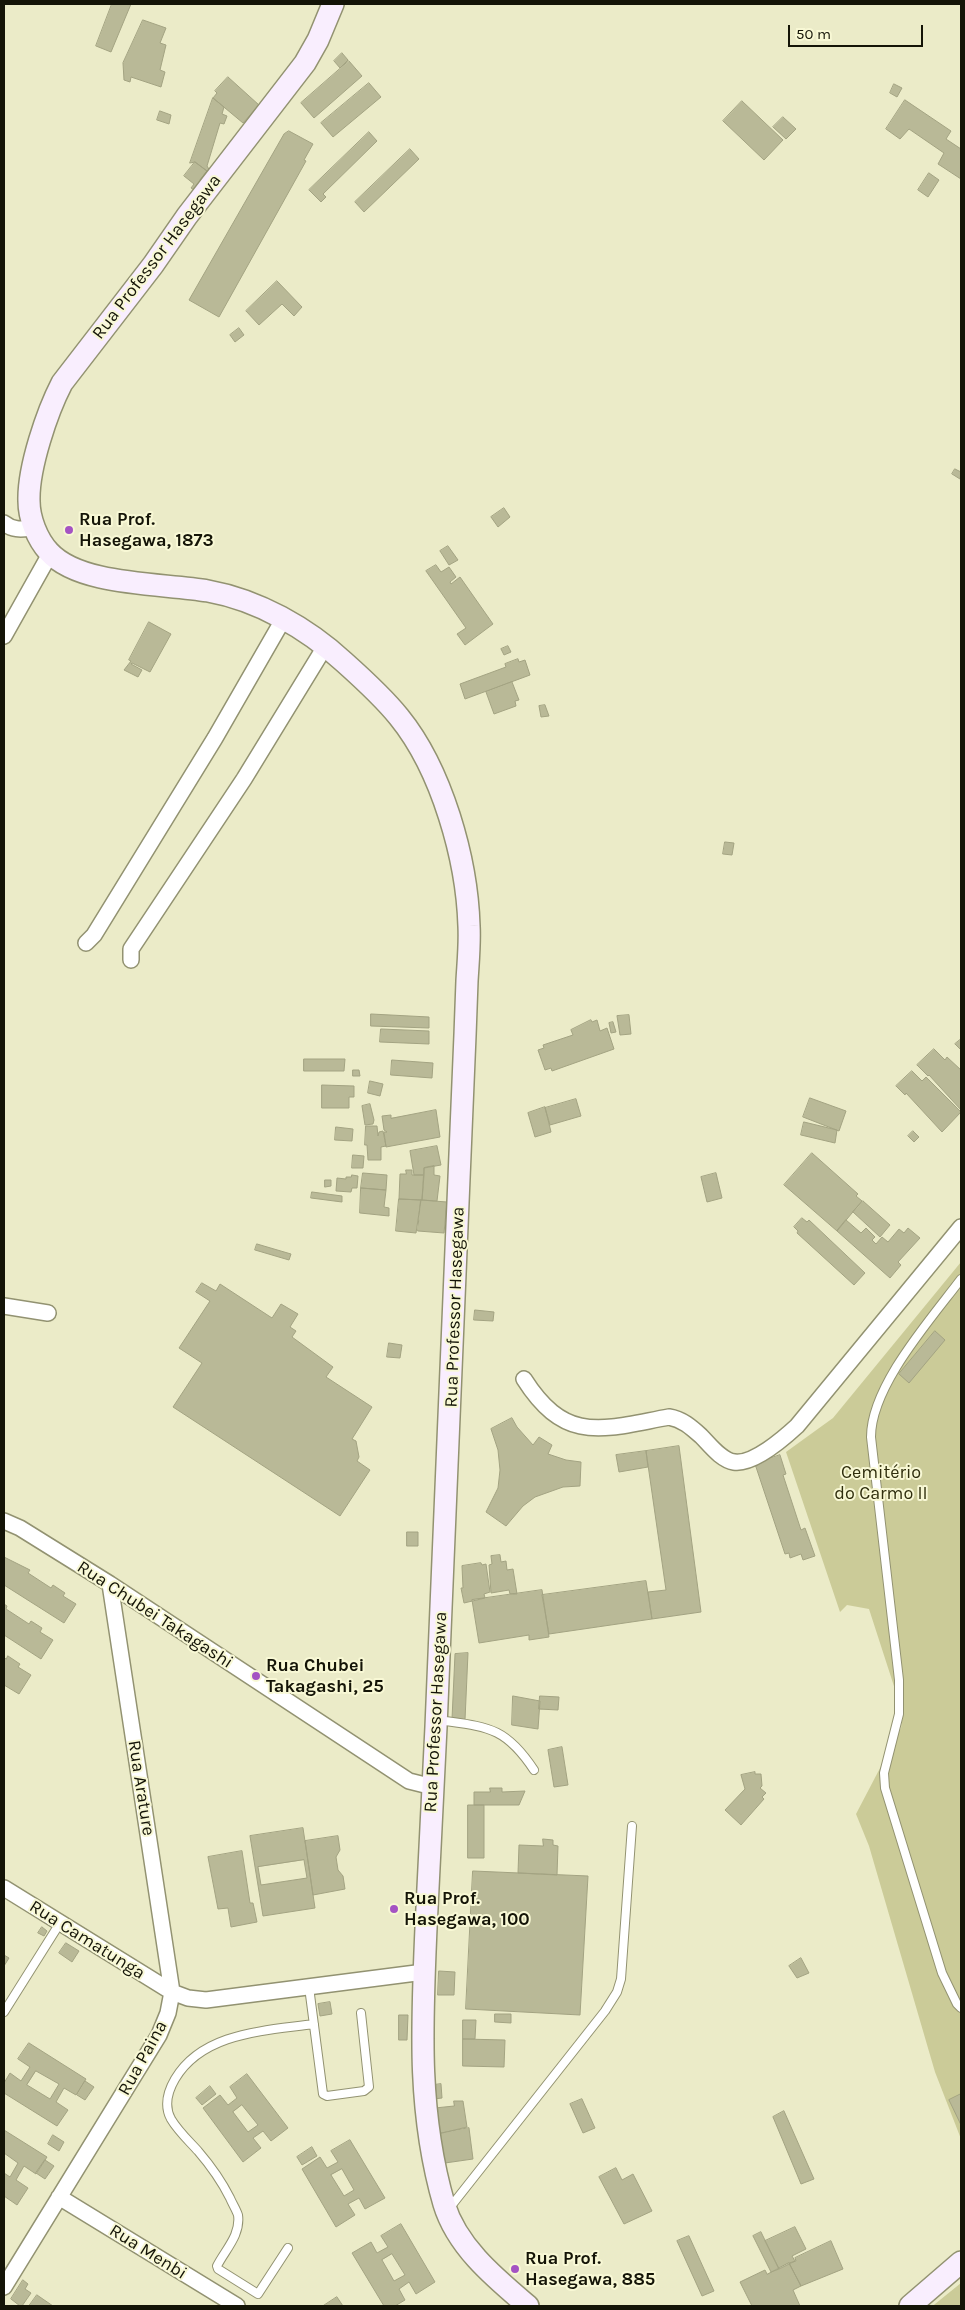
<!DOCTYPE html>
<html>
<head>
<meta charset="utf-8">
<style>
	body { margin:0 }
	#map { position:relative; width:965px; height:2310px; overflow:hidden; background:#ebebc8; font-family:Karla,sans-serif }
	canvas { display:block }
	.frame { position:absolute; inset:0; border:5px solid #141407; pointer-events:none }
	.scale { position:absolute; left:788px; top:25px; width:135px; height:22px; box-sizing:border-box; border:2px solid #141407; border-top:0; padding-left:6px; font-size:15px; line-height:18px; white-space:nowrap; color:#141407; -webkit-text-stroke:4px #f8f8d5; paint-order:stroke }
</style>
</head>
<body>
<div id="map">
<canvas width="965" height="2310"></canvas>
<div class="frame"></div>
<div class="scale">50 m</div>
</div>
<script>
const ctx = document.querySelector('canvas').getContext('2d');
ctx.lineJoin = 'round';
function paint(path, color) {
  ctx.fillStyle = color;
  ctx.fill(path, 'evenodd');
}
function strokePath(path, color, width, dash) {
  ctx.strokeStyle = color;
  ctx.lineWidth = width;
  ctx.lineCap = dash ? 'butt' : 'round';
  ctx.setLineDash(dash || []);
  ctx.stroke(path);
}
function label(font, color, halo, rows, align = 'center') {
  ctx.font = font + ' Karla,sans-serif';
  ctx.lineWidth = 4;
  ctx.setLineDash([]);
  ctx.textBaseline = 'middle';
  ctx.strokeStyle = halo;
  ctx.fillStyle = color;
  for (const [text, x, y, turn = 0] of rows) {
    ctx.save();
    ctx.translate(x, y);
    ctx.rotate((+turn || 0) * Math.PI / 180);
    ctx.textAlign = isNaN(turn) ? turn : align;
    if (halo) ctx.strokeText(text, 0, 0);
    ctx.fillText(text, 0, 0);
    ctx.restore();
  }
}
const green = new Path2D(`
	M 961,1262 L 961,2139 L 935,2072 L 869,1846 L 856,1814 L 901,1728 L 903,1714 L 869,1609 L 847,1605 L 840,1612 L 786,1452 L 833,1418 Z
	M 961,2283 L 961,2306 L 933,2306 L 935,2304 Z`);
const building = new Path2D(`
	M 112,4 L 131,4 L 111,52 L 96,46 Z
	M 143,20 L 166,28 L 160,43 L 166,45 L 160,70 L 165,72 L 161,87 L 131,77 L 130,82 L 124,80 L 123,63 Z
	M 342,53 L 348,60 L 340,68 L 334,61 Z
	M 349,61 L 362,76 L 314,118 L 301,103 Z
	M 228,77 L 259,105 L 243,123 L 213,98 L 217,93 L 215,91 Z
	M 369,83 L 381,97 L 333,137 L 321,123 Z
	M 894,84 L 902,88 L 897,97 L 890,93 Z
	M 213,98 L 224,107 L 222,114 L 227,116 L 224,124 L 220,123 L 207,166 L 212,174 L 204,183 L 200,180 L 207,171 L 195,162 L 190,163 Z
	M 905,100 L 951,131 L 946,139 L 961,149 L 961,179 L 938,164 L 944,153 L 909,129 L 900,139 L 886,129 Z
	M 742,101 L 783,140 L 764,160 L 723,121 Z
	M 160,111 L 171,115 L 169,124 L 157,120 Z
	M 783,117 L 796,129 L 786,139 L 773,127 Z
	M 289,131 L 313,144 L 304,160 L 306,161 L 219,317 L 189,300 L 284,134 Z
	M 369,132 L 377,141 L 323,194 L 326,197 L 321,202 L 309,190 Z
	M 410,149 L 419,159 L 364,212 L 355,202 Z
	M 195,162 L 207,171 L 200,180 L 206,184 L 199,193 L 191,188 L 194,184 L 184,176 Z
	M 929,173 L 939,180 L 928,197 L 918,190 Z
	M 277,281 L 302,307 L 294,316 L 282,304 L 259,325 L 246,311 Z
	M 239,328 L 244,335 L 235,342 L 230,335 Z
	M 955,469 L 961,472 L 960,479 L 952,474 Z
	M 504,508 L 510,517 L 498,527 L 491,517 Z
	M 448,546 L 458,560 L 449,565 L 440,551 Z
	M 436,565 L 441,572 L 449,567 L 456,577 L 450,582 L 451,584 L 460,577 L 493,624 L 465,645 L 457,634 L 466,628 L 426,571 Z
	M 149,622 L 171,634 L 150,672 L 132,663 L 131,664 L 142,670 L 138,677 L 124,670 L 131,661 L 129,660 Z
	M 508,646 L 511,652 L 504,655 L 501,649 Z
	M 518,659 L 519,662 L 525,660 L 530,675 L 465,699 L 460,684 L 506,667 L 505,664 Z
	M 512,682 L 519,700 L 515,701 L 516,706 L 494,714 L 486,692 Z
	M 545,705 L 549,716 L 541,717 L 539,706 Z
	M 725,842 L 734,843 L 732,855 L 723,854 Z
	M 371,1014 L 429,1017 L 429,1028 L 371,1026 Z
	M 629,1015 L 631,1034 L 620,1035 L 617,1016 Z
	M 591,1020 L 592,1022 L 597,1020 L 600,1031 L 607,1028 L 614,1049 L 552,1071 L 551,1068 L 545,1070 L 538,1050 L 544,1048 L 543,1045 L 573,1035 L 571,1030 Z
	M 613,1022 L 616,1032 L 611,1033 L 609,1023 Z
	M 381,1029 L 429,1031 L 429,1044 L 380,1042 Z
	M 961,1039 L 961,1050 L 955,1044 Z
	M 934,1049 L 945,1060 L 947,1057 L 961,1070 L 961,1110 L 929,1075 L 928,1076 L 917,1065 Z
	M 304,1059 L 345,1059 L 344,1071 L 304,1071 Z
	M 392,1060 L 433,1063 L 432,1078 L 391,1075 Z
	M 353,1070 L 359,1070 L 360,1076 L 353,1076 Z
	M 912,1071 L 922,1081 L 926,1077 L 961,1112 L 942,1132 L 906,1093 L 905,1095 L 896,1086 Z
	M 370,1081 L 383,1084 L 380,1096 L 368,1093 Z
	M 322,1085 L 354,1086 L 354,1097 L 349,1097 L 349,1108 L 322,1108 Z
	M 810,1098 L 846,1111 L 839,1131 L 803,1117 Z
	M 576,1099 L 581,1116 L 550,1125 L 545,1108 Z
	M 370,1104 L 374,1120 L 373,1124 L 365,1125 L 362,1106 Z
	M 545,1107 L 551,1132 L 535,1137 L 528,1113 Z
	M 436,1110 L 440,1137 L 386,1147 L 384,1132 L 387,1132 L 384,1130 L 382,1116 L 391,1115 L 391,1118 Z
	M 804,1122 L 837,1130 L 835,1143 L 801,1135 Z
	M 366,1126 L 377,1126 L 378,1136 L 379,1132 L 383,1131 L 386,1146 L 381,1147 L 381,1160 L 368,1160 L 367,1145 L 365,1145 Z
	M 336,1127 L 353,1129 L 352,1141 L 335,1140 Z
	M 913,1131 L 919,1137 L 914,1142 L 908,1136 Z
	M 437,1146 L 441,1165 L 424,1168 L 424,1175 L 414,1175 L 410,1151 Z
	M 812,1153 L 858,1194 L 856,1196 L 862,1201 L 837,1231 L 784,1185 Z
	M 353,1155 L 364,1156 L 363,1168 L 352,1168 Z
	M 434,1166 L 434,1175 L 440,1176 L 437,1201 L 422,1200 L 424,1168 Z
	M 406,1170 L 412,1170 L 412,1175 L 424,1175 L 422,1200 L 399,1199 L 400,1174 L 406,1174 Z
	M 363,1173 L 387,1175 L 386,1190 L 361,1188 Z
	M 716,1173 L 722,1198 L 707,1202 L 701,1177 Z
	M 352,1175 L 358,1176 L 357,1188 L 352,1188 L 351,1192 L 336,1191 L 337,1178 L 346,1179 L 346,1177 L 351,1177 Z
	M 325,1180 L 331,1180 L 331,1186 L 325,1187 Z
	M 361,1188 L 386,1190 L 384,1207 L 389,1208 L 389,1216 L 360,1213 Z
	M 312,1192 L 342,1196 L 342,1202 L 311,1198 Z
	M 399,1199 L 421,1200 L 416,1233 L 396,1231 Z
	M 421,1200 L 447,1202 L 444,1233 L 418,1231 Z
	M 863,1201 L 890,1225 L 880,1237 L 853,1212 Z
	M 802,1218 L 807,1222 L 809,1220 L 865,1273 L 854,1285 L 797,1233 L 798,1231 L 794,1227 Z
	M 846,1220 L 861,1233 L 866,1228 L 875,1237 L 872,1240 L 876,1244 L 882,1237 L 888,1242 L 899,1229 L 904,1233 L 908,1228 L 920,1238 L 898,1262 L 901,1265 L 890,1278 L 837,1231 Z
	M 257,1244 L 291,1254 L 289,1260 L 255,1250 Z
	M 202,1283 L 216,1291 L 220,1284 L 272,1318 L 281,1304 L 298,1314 L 290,1327 L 296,1331 L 292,1337 L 333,1367 L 326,1377 L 372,1407 L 352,1439 L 356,1441 L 359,1457 L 357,1461 L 370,1470 L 340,1516 L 173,1407 L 202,1363 L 179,1348 L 210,1301 L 196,1292 Z
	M 475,1310 L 494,1312 L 493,1321 L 474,1320 Z
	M 935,1331 L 945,1340 L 909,1383 L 899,1374 Z
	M 389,1343 L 402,1345 L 400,1358 L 387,1357 Z
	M 512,1418 L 517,1427 L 533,1445 L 539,1437 L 552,1445 L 548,1454 L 566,1460 L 581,1462 L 580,1486 L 563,1487 L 535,1497 L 523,1506 L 506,1526 L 486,1512 L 498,1488 L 500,1470 L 498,1450 L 491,1429 Z
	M 679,1446 L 701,1612 L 652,1619 L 648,1592 L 666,1590 L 646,1451 Z
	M 646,1451 L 648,1467 L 619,1472 L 616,1455 Z
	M 780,1455 L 786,1474 L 783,1475 L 801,1530 L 805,1528 L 815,1556 L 803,1560 L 801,1554 L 790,1558 L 789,1553 L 785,1554 L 755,1464 Z
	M 407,1532 L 418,1532 L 418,1546 L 407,1546 Z
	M 500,1555 L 501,1562 L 506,1561 L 507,1570 L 513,1569 L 517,1594 L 510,1594 L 509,1590 L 491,1593 L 489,1565 L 492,1564 L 491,1556 Z
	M 4,1557 L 30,1570 L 28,1573 L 51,1588 L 53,1585 L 65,1593 L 63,1596 L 76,1604 L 64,1623 L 4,1585 Z
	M 481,1563 L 482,1565 L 486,1564 L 490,1592 L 484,1594 L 485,1598 L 464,1603 L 461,1588 L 463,1588 L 462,1566 Z
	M 646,1581 L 652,1619 L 549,1634 L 542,1595 Z
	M 542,1590 L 549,1637 L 529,1640 L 529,1635 L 479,1643 L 472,1600 Z
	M 4,1604 L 7,1606 L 6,1609 L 29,1624 L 31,1621 L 42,1628 L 40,1632 L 53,1640 L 41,1659 L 4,1635 Z
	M 468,1653 L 465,1720 L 452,1719 L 455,1654 Z
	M 8,1656 L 20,1664 L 18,1667 L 31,1675 L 19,1694 L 4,1685 L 4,1657 L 6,1659 Z
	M 513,1696 L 540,1701 L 538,1729 L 512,1725 Z
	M 540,1696 L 559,1697 L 558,1710 L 539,1709 Z
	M 562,1747 L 568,1785 L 554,1787 L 548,1750 Z
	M 755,1772 L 755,1774 L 761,1774 L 762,1786 L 760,1788 L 766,1793 L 762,1797 L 764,1799 L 741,1825 L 725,1810 L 745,1789 L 741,1775 Z
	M 490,1788 L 502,1788 L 502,1792 L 525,1791 L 519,1805 L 474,1805 L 474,1792 L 490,1792 Z
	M 468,1805 L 484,1805 L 484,1858 L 468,1858 Z
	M 303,1828 L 315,1908 L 263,1916 L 250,1836 ZM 304,1860 L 307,1878 L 261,1885 L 258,1867 Z
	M 338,1836 L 340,1850 L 336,1857 L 338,1870 L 343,1876 L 345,1889 L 313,1895 L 305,1841 Z
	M 543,1839 L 553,1840 L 553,1845 L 558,1846 L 557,1875 L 518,1873 L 519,1845 L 543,1846 Z
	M 242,1851 L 250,1903 L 253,1903 L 257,1922 L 231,1927 L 228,1908 L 218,1909 L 208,1857 Z
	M 473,1871 L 588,1876 L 580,2015 L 466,2009 Z
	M 42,1927 L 47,1931 L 44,1936 L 38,1933 Z
	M 66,1943 L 79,1951 L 72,1962 L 59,1953 Z
	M 4,1955 L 9,1958 L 4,1966 Z
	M 801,1958 L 809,1973 L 797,1978 L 789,1966 Z
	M 439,1971 L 455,1972 L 454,1995 L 438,1995 Z
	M 330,2002 L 332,2014 L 320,2016 L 318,2004 Z
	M 495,2014 L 511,2014 L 511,2023 L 495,2022 Z
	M 399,2015 L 408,2015 L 407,2040 L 399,2040 Z
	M 463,2020 L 476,2020 L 475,2039 L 463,2039 Z
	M 463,2039 L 505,2040 L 504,2067 L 463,2066 Z
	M 29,2043 L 86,2079 L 76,2095 L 64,2088 L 56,2102 L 68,2110 L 57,2126 L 4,2093 L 4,2083 L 10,2073 L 21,2081 L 30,2067 L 18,2059 ZM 36,2071 L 59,2084 L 50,2099 L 27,2085 Z
	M 247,2074 L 288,2128 L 271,2141 L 263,2131 L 253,2138 L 261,2148 L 243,2162 L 203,2108 L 220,2095 L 228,2105 L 237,2098 L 230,2087 ZM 242,2105 L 258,2125 L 248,2132 L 233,2112 Z
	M 85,2081 L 94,2087 L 85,2100 L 77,2095 Z
	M 441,2084 L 442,2098 L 434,2099 L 434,2085 Z
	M 210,2086 L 216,2094 L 202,2105 L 196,2098 Z
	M 961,2094 L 961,2125 L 949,2100 Z
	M 582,2099 L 595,2128 L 583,2133 L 570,2104 Z
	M 454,2101 L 463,2101 L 467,2127 L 438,2134 L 435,2108 L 454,2106 Z
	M 784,2111 L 814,2179 L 801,2184 L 773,2117 Z
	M 469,2128 L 473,2159 L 445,2163 L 438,2134 Z
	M 4,2130 L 47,2157 L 36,2174 L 24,2166 L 16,2180 L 28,2188 L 17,2205 L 4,2196 L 4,2173 L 10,2177 L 18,2163 L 4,2153 Z
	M 53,2135 L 64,2142 L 59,2151 L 48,2144 Z
	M 350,2140 L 385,2198 L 365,2209 L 359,2198 L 348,2204 L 355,2215 L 336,2227 L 302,2169 L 320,2157 L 327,2168 L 338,2162 L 331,2151 ZM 342,2169 L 354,2190 L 344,2196 L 331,2175 Z
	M 312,2147 L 317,2156 L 302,2165 L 297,2157 Z
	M 45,2160 L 54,2166 L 45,2179 L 36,2173 Z
	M 616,2168 L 622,2180 L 633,2174 L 652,2211 L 624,2224 L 599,2177 Z
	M 401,2224 L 435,2282 L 416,2294 L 409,2282 L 399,2289 L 405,2300 L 395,2306 L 384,2306 L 352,2253 L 371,2242 L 377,2253 L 388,2247 L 381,2236 ZM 392,2254 L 405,2275 L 394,2281 L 382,2260 Z
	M 795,2227 L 806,2249 L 792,2256 L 795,2261 L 779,2269 L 765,2241 Z
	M 761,2232 L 779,2269 L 771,2272 L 753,2236 Z
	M 689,2236 L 714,2291 L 702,2296 L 677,2241 Z
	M 831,2241 L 843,2269 L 801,2286 L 789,2263 L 796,2261 L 795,2258 Z
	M 789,2263 L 801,2286 L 793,2290 L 800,2306 L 752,2306 L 740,2282 L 765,2270 L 767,2274 Z
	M 23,2280 L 28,2284 L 25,2289 L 31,2293 L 22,2306 L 20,2306 L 11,2299 Z
	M 37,2295 L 53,2306 L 29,2306 Z
	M 337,2297 L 343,2306 L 323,2306 Z`);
const lane = new Path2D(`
	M 961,1279 C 931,1319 871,1386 871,1437 L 899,1680 L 899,1714 L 884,1773 L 885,1788 L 942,1973 L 957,2004 L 961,2008
	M 438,1720 C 487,1727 505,1726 534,1770
	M 309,1987 L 323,2094 L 327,2096 L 364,2091 L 369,2087 L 361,2013
	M 4,2012 L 60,1923
	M 448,2210 L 605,2011 L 617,1992 L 621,1979 L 632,1826
	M 288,2248 L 258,2294 L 218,2269 L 217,2266 C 225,2250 241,2235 238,2215 C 236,2209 232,2203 230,2198 C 221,2180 210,2165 198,2151 C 189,2141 178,2131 171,2119 C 164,2106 168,2091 175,2079 C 203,2032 265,2031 314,2024`);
const street = new Path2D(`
	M 4,523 C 14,531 22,529 34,528
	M 4,636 L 50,554
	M 86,943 L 94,935 L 215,738 L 284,618
	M 131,960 L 131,949 L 244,779 L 326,645
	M 4,1306 L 48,1313
	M 524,1379 C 566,1445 603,1429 669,1417 C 682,1419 691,1427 701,1436 C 710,1445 721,1460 734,1462 C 753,1465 784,1438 797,1426 L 961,1227
	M 4,1521 L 20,1528 L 110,1584 L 409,1781 L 433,1787
	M 110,1584 L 172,1992
	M 4,1888 L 172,1992
	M 59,2197 L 237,2306
	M 4,2287 L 159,2035 L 168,2013 L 172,1992 L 188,1998 L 206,2000 L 424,1972`);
const secondary = new Path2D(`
	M 333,4 L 318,40 L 305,63 L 187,216 L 153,265 L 62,383 C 47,412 28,468 29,501 C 29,518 37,539 49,552 C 80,586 162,583 208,591 C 258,600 307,628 344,662 C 363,679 383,697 399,717 C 442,770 467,859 469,926 C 470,944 468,963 467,981 C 458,1230 447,1479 436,1727 C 433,1794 429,1861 426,1928 C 422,2023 417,2111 444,2204 C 457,2247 495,2278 528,2306
	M 910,2306 L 961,2262`);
const markers = [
	[69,530,5,"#a453c3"],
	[256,1676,5,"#a453c3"],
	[394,1909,5,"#a453c3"],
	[515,2269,5,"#a453c3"]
];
const streetNames = [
	["Rua Professor Hasegawa",157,257,-53],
	["Rua Professor Hasegawa",455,1307,-88],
	["Rua Chubei Takagashi",155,1615,33],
	["Rua Professor Hasegawa",436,1712,-87],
	["Rua Arature",141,1788,81],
	["Rua Camatunga",87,1940,32],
	["Rua Paina",143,2058,-61],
	["Rua Menbi",148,2252,32]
];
const poiNames = [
	["Rua Prof.",79,520],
	["Hasegawa, 1873",79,541],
	["Rua Chubei",266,1666],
	["Takagashi, 25",266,1687],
	["Rua Prof.",404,1899],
	["Hasegawa, 100",404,1920],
	["Rua Prof.",525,2259],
	["Hasegawa, 885",525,2280]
];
const parkNames = [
	["Cemitério",881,1473],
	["do Carmo II",881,1494]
];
paint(green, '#cbcb98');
paint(building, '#b9b997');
strokePath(building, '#a3a382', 1);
strokePath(lane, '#929271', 10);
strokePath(street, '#929271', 18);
strokePath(secondary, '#929271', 24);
strokePath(lane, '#fff', 8);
strokePath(street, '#fff', 15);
strokePath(secondary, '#f9eefe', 21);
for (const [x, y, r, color] of markers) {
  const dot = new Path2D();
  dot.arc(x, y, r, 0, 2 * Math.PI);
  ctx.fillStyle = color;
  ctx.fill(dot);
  strokePath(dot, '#f8f8d5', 2);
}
label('18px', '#141407', '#f8f8d5', streetNames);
label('bold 18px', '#141407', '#f8f8d5', poiNames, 'left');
label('18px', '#2f2e0d', '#f8f8d5', parkNames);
</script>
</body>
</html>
